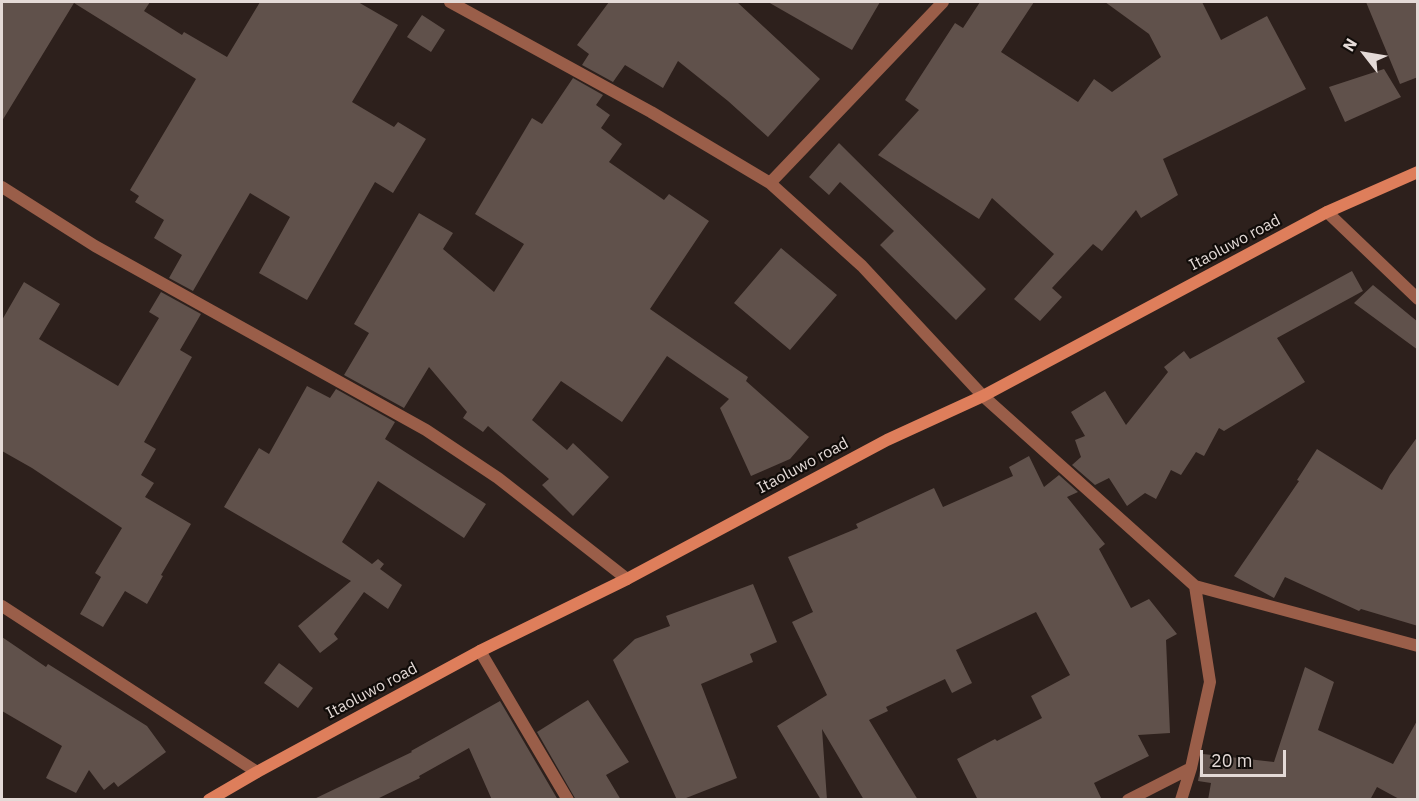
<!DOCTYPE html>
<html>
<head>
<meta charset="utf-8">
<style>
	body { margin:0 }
	#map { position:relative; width:1419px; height:801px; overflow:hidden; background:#2d201c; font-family:"IBM Plex Sans",sans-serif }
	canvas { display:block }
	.frame { position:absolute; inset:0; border:3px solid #e4dad7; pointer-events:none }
	.north { position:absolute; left:1335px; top:24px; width:60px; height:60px; -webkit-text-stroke:4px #110c09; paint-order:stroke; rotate:301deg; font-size:16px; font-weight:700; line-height:24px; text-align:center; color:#e4dad7 }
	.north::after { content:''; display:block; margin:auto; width:21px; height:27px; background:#e4dad7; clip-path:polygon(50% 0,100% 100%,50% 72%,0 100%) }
	.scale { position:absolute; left:1200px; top:750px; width:86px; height:27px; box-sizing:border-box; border:3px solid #e4dad7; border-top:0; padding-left:8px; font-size:18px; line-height:21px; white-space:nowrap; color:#e4dad7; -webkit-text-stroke:4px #110c09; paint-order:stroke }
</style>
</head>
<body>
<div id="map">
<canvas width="1419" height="801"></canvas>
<div class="frame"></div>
<div class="north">N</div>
<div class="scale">20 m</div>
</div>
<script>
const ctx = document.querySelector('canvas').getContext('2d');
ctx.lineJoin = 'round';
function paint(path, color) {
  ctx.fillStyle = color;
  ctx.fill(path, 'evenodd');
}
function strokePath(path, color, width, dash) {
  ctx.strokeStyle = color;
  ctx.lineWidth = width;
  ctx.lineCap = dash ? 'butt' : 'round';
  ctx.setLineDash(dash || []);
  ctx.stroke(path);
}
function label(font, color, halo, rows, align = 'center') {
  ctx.font = font + ' "IBM Plex Sans",sans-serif';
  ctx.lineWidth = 4.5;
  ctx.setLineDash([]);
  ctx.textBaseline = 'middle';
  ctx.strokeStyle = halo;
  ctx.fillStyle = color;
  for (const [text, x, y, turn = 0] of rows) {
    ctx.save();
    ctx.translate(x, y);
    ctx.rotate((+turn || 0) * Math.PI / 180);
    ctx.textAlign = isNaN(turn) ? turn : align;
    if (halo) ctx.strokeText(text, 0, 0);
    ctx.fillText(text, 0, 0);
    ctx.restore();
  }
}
const building = new Path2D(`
	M 2,2 L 150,2 L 144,11 L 182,35 L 184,32 L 227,57 L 260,2 L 358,2 L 398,25 L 352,102 L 394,127 L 398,122 L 426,139 L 393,193 L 375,182 L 307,300 L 259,273 L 290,217 L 250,193 L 193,291 L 169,278 L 182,255 L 154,238 L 164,220 L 135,202 L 139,196 L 130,190 L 196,79 L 74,3 L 2,121 Z
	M 609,2 L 737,2 L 820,79 L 768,137 L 728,101 L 678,61 L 663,88 L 625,65 L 613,82 L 582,65 L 589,54 L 577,45 Z
	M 768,2 L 880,2 L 852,50 Z
	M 980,2 L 1034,2 L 1001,52 L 1078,102 L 1094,79 L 1112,92 L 1161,57 L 1149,34 L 1105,2 L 1202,2 L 1221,40 L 1267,16 L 1306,89 L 1163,159 L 1178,195 L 1141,218 L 1136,210 L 1102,251 L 1093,244 L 1052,288 L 1062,297 L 1040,321 L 1014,299 L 1054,254 L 992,198 L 979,219 L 878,155 L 919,110 L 905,100 L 955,23 L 963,28 Z
	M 1366,2 L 1418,2 L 1418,77 L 1400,84 Z
	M 422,15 L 445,30 L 431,52 L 407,37 Z
	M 1384,69 L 1401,97 L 1345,122 L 1329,87 Z
	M 573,78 L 603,95 L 596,105 L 610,115 L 601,128 L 622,144 L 609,162 L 664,200 L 669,194 L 709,221 L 650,309 L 748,377 L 746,381 L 809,437 L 790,459 L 751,476 L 720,408 L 729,399 L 667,356 L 622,422 L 561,381 L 532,420 L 567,450 L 573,443 L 609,477 L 573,516 L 542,485 L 549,479 L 488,426 L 483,432 L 463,418 L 467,412 L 429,367 L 404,408 L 344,375 L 369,333 L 354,324 L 419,213 L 453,233 L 443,249 L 494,292 L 524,244 L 475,214 L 532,118 L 542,124 Z
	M 839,143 L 986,289 L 956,320 L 880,245 L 894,231 L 840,182 L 829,195 L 809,177 Z
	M 781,248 L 837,295 L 790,350 L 734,303 Z
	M 1352,271 L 1363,291 L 1277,338 L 1305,382 L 1224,431 L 1219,428 L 1204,456 L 1196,452 L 1181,475 L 1171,470 L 1156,499 L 1145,493 L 1127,506 L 1109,478 L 1095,485 L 1072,465 L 1081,457 L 1075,440 L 1085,436 L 1071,412 L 1105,391 L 1126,425 L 1168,372 L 1164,367 L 1184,351 L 1190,359 Z
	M 24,282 L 60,304 L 39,339 L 118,386 L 159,318 L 149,312 L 161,292 L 201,314 L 180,350 L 192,357 L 144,442 L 156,449 L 141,475 L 154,483 L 145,497 L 191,524 L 161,575 L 163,576 L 147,604 L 125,591 L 103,627 L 80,614 L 101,577 L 95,573 L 122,528 L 32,468 L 2,451 L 2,320 Z
	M 1373,285 L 1418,322 L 1418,350 L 1354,303 Z
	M 307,386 L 330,398 L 336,389 L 395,422 L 385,439 L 486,504 L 464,538 L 378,481 L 342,542 L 372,564 L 378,559 L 384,564 L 380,569 L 402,585 L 388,609 L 364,592 L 334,634 L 338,639 L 320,653 L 298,626 L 351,581 L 224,507 L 259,448 L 269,454 Z
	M 1418,436 L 1418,626 L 1361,609 L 1359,611 L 1285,577 L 1274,598 L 1234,576 L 1299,481 L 1297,480 L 1317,449 L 1382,490 L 1390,475 Z
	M 1029,456 L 1044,487 L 1059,475 L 1078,492 L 1067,497 L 1105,544 L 1099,549 L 1131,608 L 1149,599 L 1177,634 L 1166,640 L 1170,733 L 1138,735 L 1149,756 L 1094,783 L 1102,800 L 978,800 L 957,759 L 995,739 L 997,741 L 1042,718 L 1031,696 L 1070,675 L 1036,612 L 956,650 L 972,683 L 952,693 L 945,679 L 886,707 L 888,711 L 869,720 L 918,800 L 864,800 L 822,729 L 827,800 L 821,800 L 777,726 L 827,695 L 792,622 L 813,612 L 788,557 L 858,528 L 856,524 L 934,488 L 943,507 L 1013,476 L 1009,467 Z
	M 753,584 L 777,642 L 750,654 L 753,662 L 701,684 L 737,778 L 681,800 L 677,800 L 613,660 L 635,639 L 670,626 L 666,616 Z
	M 2,637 L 46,667 L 48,664 L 147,726 L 166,752 L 118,787 L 114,782 L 104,790 L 89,770 L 76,793 L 46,778 L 62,746 L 2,711 Z
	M 279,663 L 313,688 L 298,708 L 264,683 Z
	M 1305,667 L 1334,682 L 1318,730 L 1393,764 L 1418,719 L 1418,800 L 1401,800 L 1377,787 L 1370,800 L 1208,800 L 1211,783 L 1198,781 L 1203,754 L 1274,762 Z
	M 588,700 L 629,762 L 606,775 L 621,800 L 576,800 L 537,732 Z
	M 500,701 L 558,800 L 492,800 L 469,748 L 419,776 L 420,778 L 375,800 L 312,800 L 412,752 L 411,751 Z`);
const street = new Path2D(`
	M 450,2 L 651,112 L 770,183 L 862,266 L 983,396 L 1195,586 L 1418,646
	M 770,183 L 943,2
	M 2,187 L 95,246 L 426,430 L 498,478 L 627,579
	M 1327,212 L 1418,299
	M 2,606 L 257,772
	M 480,651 L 568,800
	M 1128,800 L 1191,768
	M 1181,800 L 1191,768 L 1210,682 L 1195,586`);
const secondary = new Path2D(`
	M 209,800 L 257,772 L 480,651 L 627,579 L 887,440 L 983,396 L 1327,212 L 1418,172`);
const streetNames = [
	["Itaoluwo road",1235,243,-28],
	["Itaoluwo road",803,466,-28],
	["Itaoluwo road",372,691,-28]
];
paint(building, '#60514b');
strokePath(street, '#9a5e49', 12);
strokePath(secondary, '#de7e5b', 12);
label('16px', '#e4dad7', '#110c09', streetNames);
</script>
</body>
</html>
